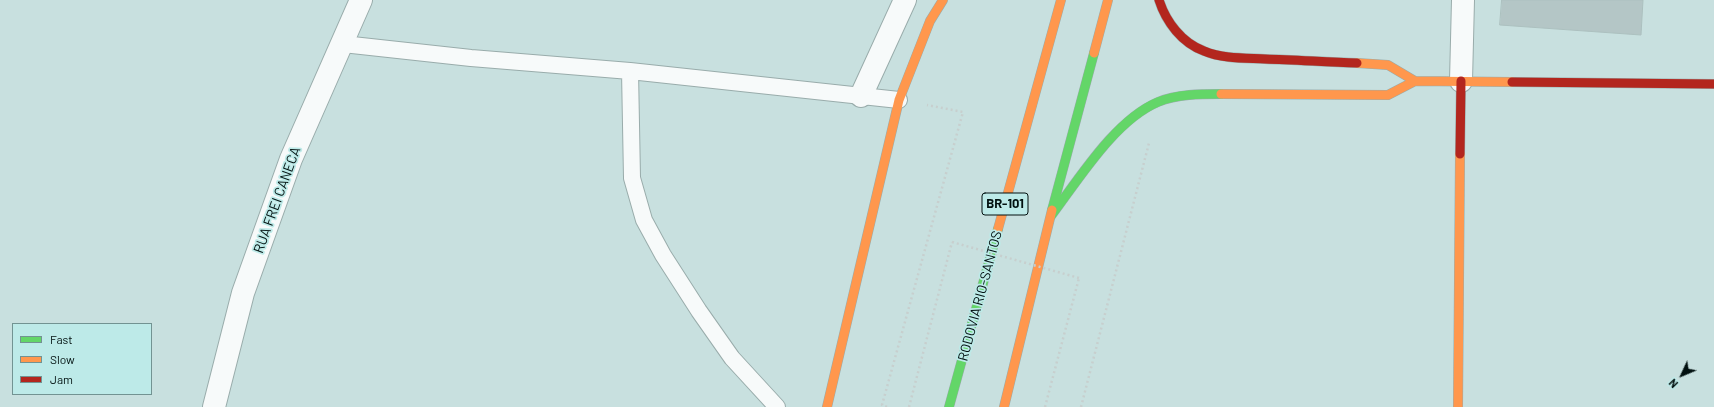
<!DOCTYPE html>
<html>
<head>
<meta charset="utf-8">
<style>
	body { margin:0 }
	#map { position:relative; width:1714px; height:407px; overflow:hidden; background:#c8e0df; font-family:Barlow,sans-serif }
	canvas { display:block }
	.legend { position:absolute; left:12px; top:323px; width:140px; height:72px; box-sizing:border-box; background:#bdeae8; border:1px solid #729392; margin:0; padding:5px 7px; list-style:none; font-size:12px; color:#021110 }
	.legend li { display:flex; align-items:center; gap:8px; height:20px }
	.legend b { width:20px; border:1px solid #729392 }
	.north { position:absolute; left:1662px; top:355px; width:40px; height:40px; -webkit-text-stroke:3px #bdeae8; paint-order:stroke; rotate:226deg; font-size:11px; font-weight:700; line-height:16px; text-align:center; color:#021110 }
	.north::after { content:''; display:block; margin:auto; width:14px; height:18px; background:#021110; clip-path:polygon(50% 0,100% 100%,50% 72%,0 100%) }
</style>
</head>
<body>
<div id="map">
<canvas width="1714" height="407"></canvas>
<ul class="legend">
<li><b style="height:5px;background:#63d668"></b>Fast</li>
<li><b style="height:5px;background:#ff974d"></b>Slow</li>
<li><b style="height:5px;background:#b3261e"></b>Jam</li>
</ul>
<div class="north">N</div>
</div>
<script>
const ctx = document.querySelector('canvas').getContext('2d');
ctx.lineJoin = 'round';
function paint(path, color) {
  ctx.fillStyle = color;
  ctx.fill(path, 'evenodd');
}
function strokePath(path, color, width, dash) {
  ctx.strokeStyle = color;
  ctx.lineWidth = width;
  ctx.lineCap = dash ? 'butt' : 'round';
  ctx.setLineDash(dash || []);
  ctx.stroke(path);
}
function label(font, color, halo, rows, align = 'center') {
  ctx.font = font + ' Barlow,sans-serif';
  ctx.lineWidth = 3.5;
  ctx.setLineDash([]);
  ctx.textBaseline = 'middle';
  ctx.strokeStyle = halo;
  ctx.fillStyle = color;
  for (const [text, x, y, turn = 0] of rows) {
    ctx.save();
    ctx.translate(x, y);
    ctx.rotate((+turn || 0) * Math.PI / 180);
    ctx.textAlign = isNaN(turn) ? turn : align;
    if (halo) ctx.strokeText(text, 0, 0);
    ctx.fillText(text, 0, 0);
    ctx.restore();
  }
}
const building = new Path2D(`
	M 1502,0 L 1643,0 L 1641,35 L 1500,25 Z`);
const path = new Path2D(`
	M 887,407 L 882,405 L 963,112 L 927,105
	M 909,407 L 952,242
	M 1045,407 L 1079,278
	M 1081,407 L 1149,143`);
const lane = new Path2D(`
	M 343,44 L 471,58 L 630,71 L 899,100
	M 630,71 L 632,178 L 644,220 L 663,255 L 699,311 L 732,358 L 777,407`);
const street = new Path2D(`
	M 1461,81 L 1463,0
	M 861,96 L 905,0
	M 214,407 L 243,293 L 291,159 L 361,0`);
const fast = new Path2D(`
	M 1052,210 L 1094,53
	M 1051,216 C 1079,179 1115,120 1158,102 C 1177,94 1201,94 1221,94
	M 949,407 L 998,229`);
const slow = new Path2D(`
	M 1094,53 L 1108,0
	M 1357,63 L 1388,65 L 1415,81
	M 1221,94 L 1388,95 L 1415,81 L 1512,82
	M 899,100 L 930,21 L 943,0
	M 998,229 L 1061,0
	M 827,407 L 899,100
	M 1004,407 L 1052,210
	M 1458,407 L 1460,154`);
const jam = new Path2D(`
	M 1159,0 C 1166,22 1182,43 1204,51 C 1223,59 1245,58 1265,59 C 1296,60 1327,62 1357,63
	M 1512,82 L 1714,84
	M 1460,154 L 1461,81`);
const pathBridge = new Path2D(`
	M 952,242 L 1079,278`);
const shields = [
	[1005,204,46]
];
const shieldNames = [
	["BR-101",1005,204]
];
const streetNames = [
	["RUA FREI CANECA",277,200,-70],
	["RODOVIA RIO-SANTOS",980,296,-75]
];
paint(building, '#b4c6c6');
strokePath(building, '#acc0bf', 1);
strokePath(lane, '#99acab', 18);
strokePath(street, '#99acab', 24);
strokePath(fast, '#99acab', 10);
strokePath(slow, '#99acab', 10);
strokePath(jam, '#99acab', 10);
strokePath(path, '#c7cfce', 2.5, [2, 3]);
strokePath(lane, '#f7fafa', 16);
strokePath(street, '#f7fafa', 22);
strokePath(fast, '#63d668', 9);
strokePath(slow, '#ff974d', 9);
strokePath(jam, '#b3261e', 9);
strokePath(pathBridge, '#c7cfce', 2.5, [2, 3]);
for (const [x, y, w] of shields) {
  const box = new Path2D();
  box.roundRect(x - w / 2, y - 11, w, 22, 3);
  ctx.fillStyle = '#bdeae8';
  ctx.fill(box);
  strokePath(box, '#021110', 1);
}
label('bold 13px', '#021110', null, shieldNames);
label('14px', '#021110', '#bdeae8', streetNames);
</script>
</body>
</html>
